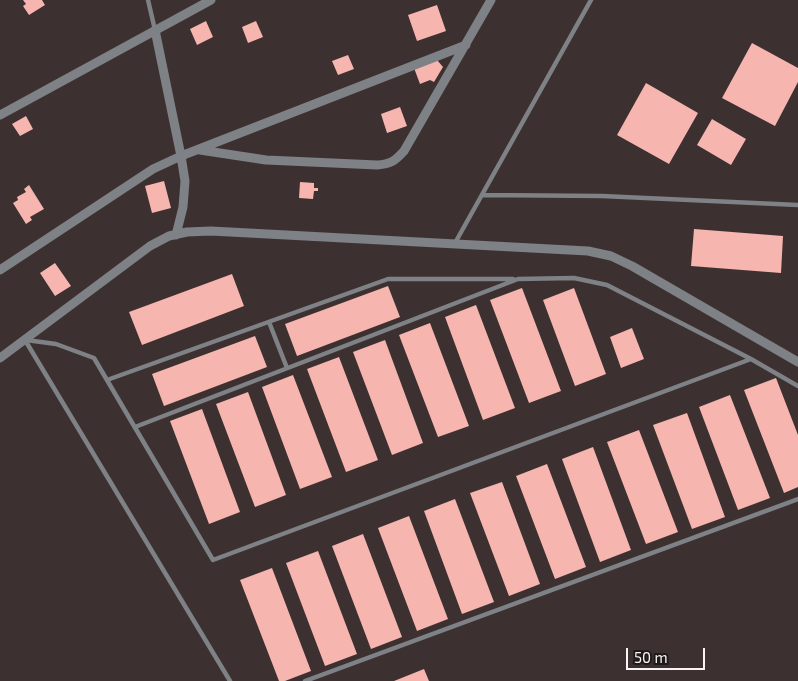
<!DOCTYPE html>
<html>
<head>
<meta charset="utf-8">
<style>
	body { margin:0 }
	#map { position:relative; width:798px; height:681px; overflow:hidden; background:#3c3130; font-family:"Exo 2",sans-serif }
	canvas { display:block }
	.scale { position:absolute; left:626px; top:648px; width:79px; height:22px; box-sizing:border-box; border:2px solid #faf3f2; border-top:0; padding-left:6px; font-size:15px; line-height:18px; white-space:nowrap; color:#faf3f2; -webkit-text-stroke:4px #1f1a1a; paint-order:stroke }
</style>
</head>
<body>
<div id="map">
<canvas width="798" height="681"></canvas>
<div class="scale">50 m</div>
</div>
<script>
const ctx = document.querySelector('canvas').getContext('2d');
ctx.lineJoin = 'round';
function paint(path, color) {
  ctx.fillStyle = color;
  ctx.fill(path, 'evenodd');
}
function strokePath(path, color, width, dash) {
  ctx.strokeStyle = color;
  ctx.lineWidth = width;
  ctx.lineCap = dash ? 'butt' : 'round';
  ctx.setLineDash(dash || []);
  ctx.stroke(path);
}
const building = new Path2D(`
	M 23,0 L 42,0 L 45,5 L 29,15 L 23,6 L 26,4 Z
	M 437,5 L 446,31 L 417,41 L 408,15 Z
	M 206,21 L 213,37 L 197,45 L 190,29 Z
	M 256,21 L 263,37 L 248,43 L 242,27 Z
	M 752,43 L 798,68 L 798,82 L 775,126 L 722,98 Z
	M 348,55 L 354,69 L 338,75 L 332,61 Z
	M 437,60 L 443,67 L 434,82 L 430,80 L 420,84 L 414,68 Z
	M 646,83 L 698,113 L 669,164 L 617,135 Z
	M 400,107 L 407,126 L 387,133 L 381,114 Z
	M 26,116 L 33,129 L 20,136 L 12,124 Z
	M 712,119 L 746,139 L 731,165 L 697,145 Z
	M 164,181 L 171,208 L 152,213 L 145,186 Z
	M 300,182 L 314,183 L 314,188 L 318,188 L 318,191 L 314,191 L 313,199 L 299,198 Z
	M 29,185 L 44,209 L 30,217 L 32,220 L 26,224 L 13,203 L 18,200 L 17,197 L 26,192 L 24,189 Z
	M 694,229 L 783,236 L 781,273 L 691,266 Z
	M 55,263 L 71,286 L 55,296 L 40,273 Z
	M 232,274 L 244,306 L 142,345 L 129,312 Z
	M 388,286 L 400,317 L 297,356 L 285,324 Z
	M 522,288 L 561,391 L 529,403 L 490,300 Z
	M 574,288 L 606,374 L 575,386 L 543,300 Z
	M 476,305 L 515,408 L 483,420 L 445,317 Z
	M 430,323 L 469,426 L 438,437 L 399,335 Z
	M 632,328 L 644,359 L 621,368 L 610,337 Z
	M 255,336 L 267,367 L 164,406 L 152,374 Z
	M 385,340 L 423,443 L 392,455 L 353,352 Z
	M 339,357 L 378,460 L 346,472 L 307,369 Z
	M 293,375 L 332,477 L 300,489 L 262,387 Z
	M 776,378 L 798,435 L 798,487 L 784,493 L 744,390 Z
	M 248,392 L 286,495 L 255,507 L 216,404 Z
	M 730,395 L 770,498 L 738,510 L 699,407 Z
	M 202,409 L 240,512 L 209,524 L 170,421 Z
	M 687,413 L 725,517 L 692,529 L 653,425 Z
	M 639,430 L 678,532 L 646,544 L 607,442 Z
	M 593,447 L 631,550 L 600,562 L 562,459 Z
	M 547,464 L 586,567 L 555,579 L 516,476 Z
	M 502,482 L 540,584 L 509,596 L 470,493 Z
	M 455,499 L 494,602 L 462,614 L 424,511 Z
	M 409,516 L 448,619 L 417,631 L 378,528 Z
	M 363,534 L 402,637 L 371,649 L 332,546 Z
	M 318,551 L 357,654 L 325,666 L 286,563 Z
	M 272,568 L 311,671 L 285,681 L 279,681 L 240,580 Z
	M 424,669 L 429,681 L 394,681 Z`);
const lane = new Path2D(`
	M 148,0 L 155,30
	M 482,195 L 602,196 L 798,205
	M 455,243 L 591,0
	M 269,322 L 287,368
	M 25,340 L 230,681
	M 26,340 L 56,344 L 94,358 L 213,560 L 751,359 L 798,386
	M 107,380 L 388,279 L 513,279
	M 135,427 L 518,279 L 574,278 L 607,285 L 751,359
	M 305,681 L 798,499`);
const street = new Path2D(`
	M 155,30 L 181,156 L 185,181 L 183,207 L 176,235
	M 0,115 L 211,0
	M 200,150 L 266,160 L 377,165 C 391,164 395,161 404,151 L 491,0
	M 0,270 L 153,169 L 181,156 L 466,45
	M 0,358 L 150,246 L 169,236 L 187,232 L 211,231 L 588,251 L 611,256 L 632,266 L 798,362`);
paint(building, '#f7b5af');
strokePath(lane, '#7e8185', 4.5);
strokePath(street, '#7e8185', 9);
</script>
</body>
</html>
